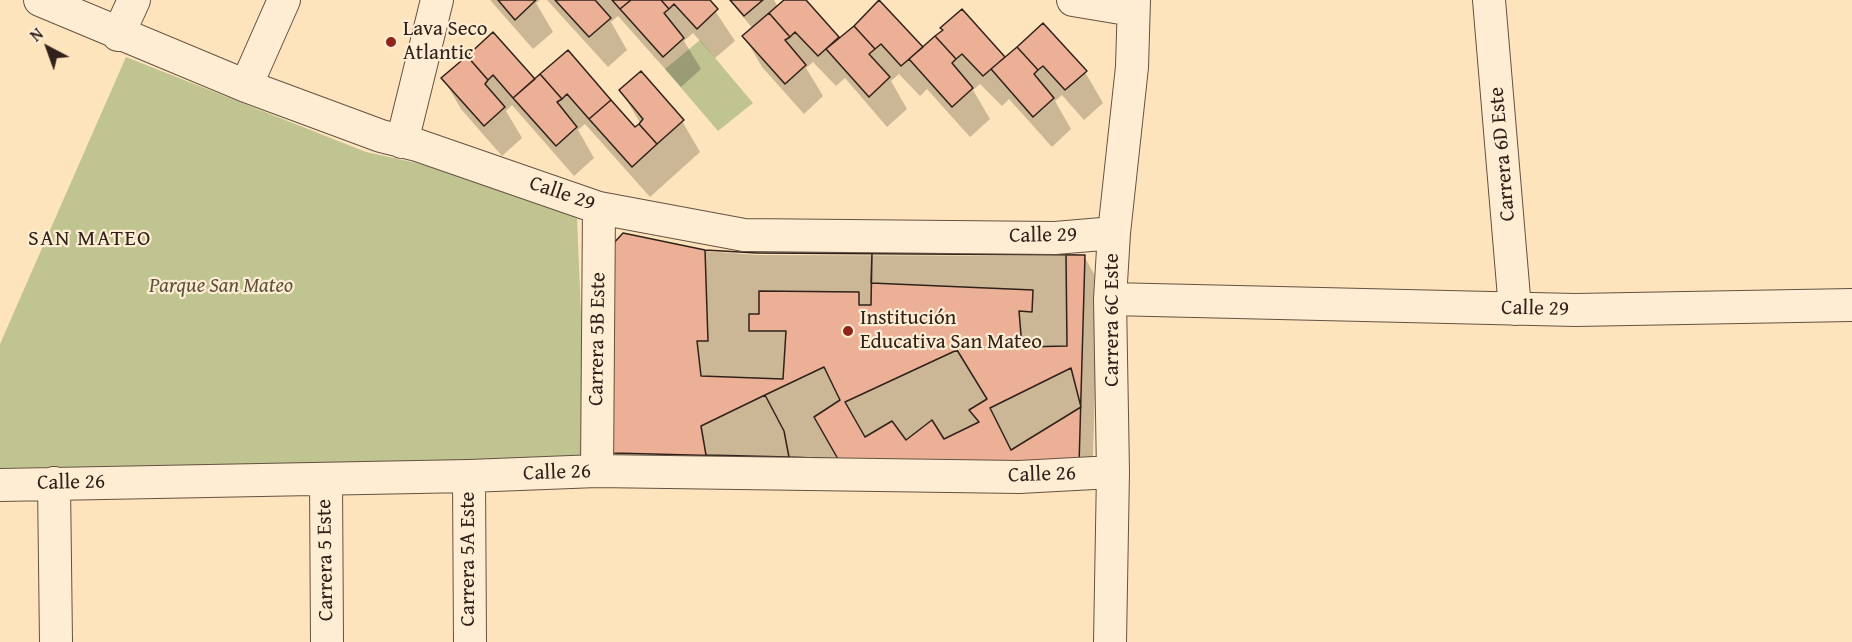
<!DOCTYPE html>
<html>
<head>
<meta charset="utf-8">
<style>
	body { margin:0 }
	#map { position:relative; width:1852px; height:642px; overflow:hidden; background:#fee4bc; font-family:"Gentium Book Plus",serif }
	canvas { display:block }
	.north { position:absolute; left:18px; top:18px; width:60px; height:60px; -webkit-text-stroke:4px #feedd3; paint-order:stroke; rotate:319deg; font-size:16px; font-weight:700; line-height:24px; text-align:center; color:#30211a }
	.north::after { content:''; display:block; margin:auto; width:21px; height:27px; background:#30211a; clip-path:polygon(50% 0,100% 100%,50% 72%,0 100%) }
</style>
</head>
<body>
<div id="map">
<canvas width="1852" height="642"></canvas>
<div class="north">N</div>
</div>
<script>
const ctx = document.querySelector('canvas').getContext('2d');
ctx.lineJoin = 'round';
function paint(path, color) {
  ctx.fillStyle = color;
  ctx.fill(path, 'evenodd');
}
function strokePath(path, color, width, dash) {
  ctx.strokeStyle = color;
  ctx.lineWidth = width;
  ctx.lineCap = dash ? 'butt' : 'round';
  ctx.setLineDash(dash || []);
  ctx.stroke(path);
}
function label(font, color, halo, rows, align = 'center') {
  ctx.font = font + ' "Gentium Book Plus",serif';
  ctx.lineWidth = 4.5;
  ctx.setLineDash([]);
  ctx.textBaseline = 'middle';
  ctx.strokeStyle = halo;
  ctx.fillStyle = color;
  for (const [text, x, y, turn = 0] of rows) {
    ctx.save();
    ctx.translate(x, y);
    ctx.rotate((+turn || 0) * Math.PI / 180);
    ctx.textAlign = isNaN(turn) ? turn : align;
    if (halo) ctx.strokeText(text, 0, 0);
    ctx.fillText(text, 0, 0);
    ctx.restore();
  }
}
const green = new Path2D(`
	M 700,40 L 753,103 L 718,131 L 665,69 Z
	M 126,57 L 366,152 L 417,163 L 533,198 L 577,218 L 587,458 L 424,463 L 0,468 L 0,344 Z`);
const shadow = new Path2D(`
	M 490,0 L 540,0 L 536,3 L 553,32 L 533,49 Z
	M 547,0 L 708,0 L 735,41 L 715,58 L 693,33 L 684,41 L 701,69 L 681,87 L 618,16 L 611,22 L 627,50 L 608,67 Z
	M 729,0 L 774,0 L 778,7 L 787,0 L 804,0 L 839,40 L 880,1 L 923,49 L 962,11 L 1005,59 L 1085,72 L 1103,103 L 1084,120 L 1062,95 L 1055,101 L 1071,129 L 1052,147 L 1009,99 L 1002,106 L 980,84 L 973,90 L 990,119 L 970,137 L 927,89 L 920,96 L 899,74 L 891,81 L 907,109 L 887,127 L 845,78 L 836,86 L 813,62 L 806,68 L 823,96 L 804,114 L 762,67 L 744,36 L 753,29 Z
	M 493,34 L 535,81 L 567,52 L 635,129 L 641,124 L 621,91 L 682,121 L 700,152 L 650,197 L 585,124 L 578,130 L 594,158 L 574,176 L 512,105 L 506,111 L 522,138 L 502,156 L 461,109 L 443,78 Z
	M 705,251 L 757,255 L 1084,256 L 1098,281 L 1092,490 L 629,477 L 615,452 Z`);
const building = new Path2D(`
	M 498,0 L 536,0 L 515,20 Z
	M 555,0 L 595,0 L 611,18 L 589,37 Z
	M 612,0 L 631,0 L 620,9 Z
	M 631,0 L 661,0 L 669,9 L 664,13 L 684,38 L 663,57 L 620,9 Z
	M 661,0 L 710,0 L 718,9 L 697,29 L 674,4 L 669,9 Z
	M 730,0 L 763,0 L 744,16 Z
	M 784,0 L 806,0 L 839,37 L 818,56 L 795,32 L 790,37 L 769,13 Z
	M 879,0 L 923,47 L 901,66 L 881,44 L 875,49 L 854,26 Z
	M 962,9 L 1005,57 L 983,76 L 962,54 L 956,59 L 935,36 L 943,30 L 940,28 Z
	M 769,13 L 790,37 L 785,40 L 806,65 L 785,84 L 742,36 Z
	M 1043,23 L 1087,71 L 1065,90 L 1043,66 L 1038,70 L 1017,47 Z
	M 854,26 L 875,49 L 869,54 L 890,77 L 869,97 L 826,49 Z
	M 493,32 L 535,79 L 513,98 L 493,75 L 488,80 L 467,56 Z
	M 935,36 L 956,59 L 952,63 L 973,88 L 952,107 L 909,59 Z
	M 1017,47 L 1038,70 L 1034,74 L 1054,98 L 1033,117 L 991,69 Z
	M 568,50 L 611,100 L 589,119 L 567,94 L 562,99 L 540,74 Z
	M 467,56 L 488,80 L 485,84 L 505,107 L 484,126 L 441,78 Z
	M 641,71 L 684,120 L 657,144 L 639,124 L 643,119 L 619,90 Z
	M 540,74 L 562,99 L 557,102 L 577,127 L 556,146 L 513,98 Z
	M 611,100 L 635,127 L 639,124 L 657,144 L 632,167 L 589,119 Z
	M 623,233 L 705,250 L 757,253 L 1085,255 L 1079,465 L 613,453 L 612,245 Z
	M 705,250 L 757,253 L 872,253 L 871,305 L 859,305 L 859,292 L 759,291 L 759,314 L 749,314 L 749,331 L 786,331 L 783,379 L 701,376 L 697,341 L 708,341 Z
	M 872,253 L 1066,255 L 1067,346 L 1022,347 L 1019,311 L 1032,312 L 1033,290 L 871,283 Z
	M 957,350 L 987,399 L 969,410 L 979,422 L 944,439 L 932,420 L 906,440 L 892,421 L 865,437 L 845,402 Z
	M 824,367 L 840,400 L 814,417 L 838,459 L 789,457 L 784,431 L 765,395 Z
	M 1071,368 L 1081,407 L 1011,450 L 990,408 Z
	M 765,395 L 784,431 L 789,457 L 706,455 L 701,426 Z`);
const street = new Path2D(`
	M 40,0 L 246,86 L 381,136 L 417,145 L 599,208 L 744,235 L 1055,238 L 1114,233
	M 1073,0 L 1133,10
	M 1489,0 L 1515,309
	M 118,35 L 134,0
	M 246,86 L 284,0
	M 402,142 L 437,0
	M 1110,299 L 1575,310 L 1852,305
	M 597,471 L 599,208
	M 469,476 L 470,642
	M 326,479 L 327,642
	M 54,483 L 56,642
	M 0,485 L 469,476 L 597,471 L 1019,477 L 1113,472
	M 1110,642 L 1113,472 L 1110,299 L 1114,233 L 1132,67 L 1134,0`);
const markers = [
	[391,42,6,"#8f2418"],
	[848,331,6,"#8f2418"]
];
const poiNames = [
	["Lava Seco",403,30],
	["Atlantic",403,54],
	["Institución",860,319],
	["Educativa San Mateo",860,343]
];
const streetNames = [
	["Carrera 6D Este",1503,154,-95],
	["Calle 29",562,194,19],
	["Calle 29",1043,236,-1],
	["Calle 29",1535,309,1],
	["Carrera 6C Este",1113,320,-90],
	["Carrera 5B Este",598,339,-89],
	["Calle 26",557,473,-2],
	["Calle 26",1042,475,-2],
	["Calle 26",71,483,-1],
	["Carrera 5A Este",469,559,-90],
	["Carrera 5 Este",326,560,-91]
];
const parkNames = [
	["Parque San Mateo",221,287]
];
const neighbourhoodNames = [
	["SAN MATEO",90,239]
];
paint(green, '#c0c491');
paint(shadow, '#0003');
paint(building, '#ebb095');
strokePath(building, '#30211a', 1.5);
strokePath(street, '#645242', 34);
strokePath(street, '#feedd3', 32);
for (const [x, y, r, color] of markers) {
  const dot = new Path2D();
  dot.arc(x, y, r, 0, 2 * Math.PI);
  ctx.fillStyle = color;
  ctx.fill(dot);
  strokePath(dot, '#feedd3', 2);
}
label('21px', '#30211a', '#feedd3', poiNames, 'left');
label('21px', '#30211a', '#feedd3', streetNames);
label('italic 21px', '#5b523e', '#feedd3', parkNames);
ctx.letterSpacing = '1.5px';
label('22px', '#30211a', '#feedd3', neighbourhoodNames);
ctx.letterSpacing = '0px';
</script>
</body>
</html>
